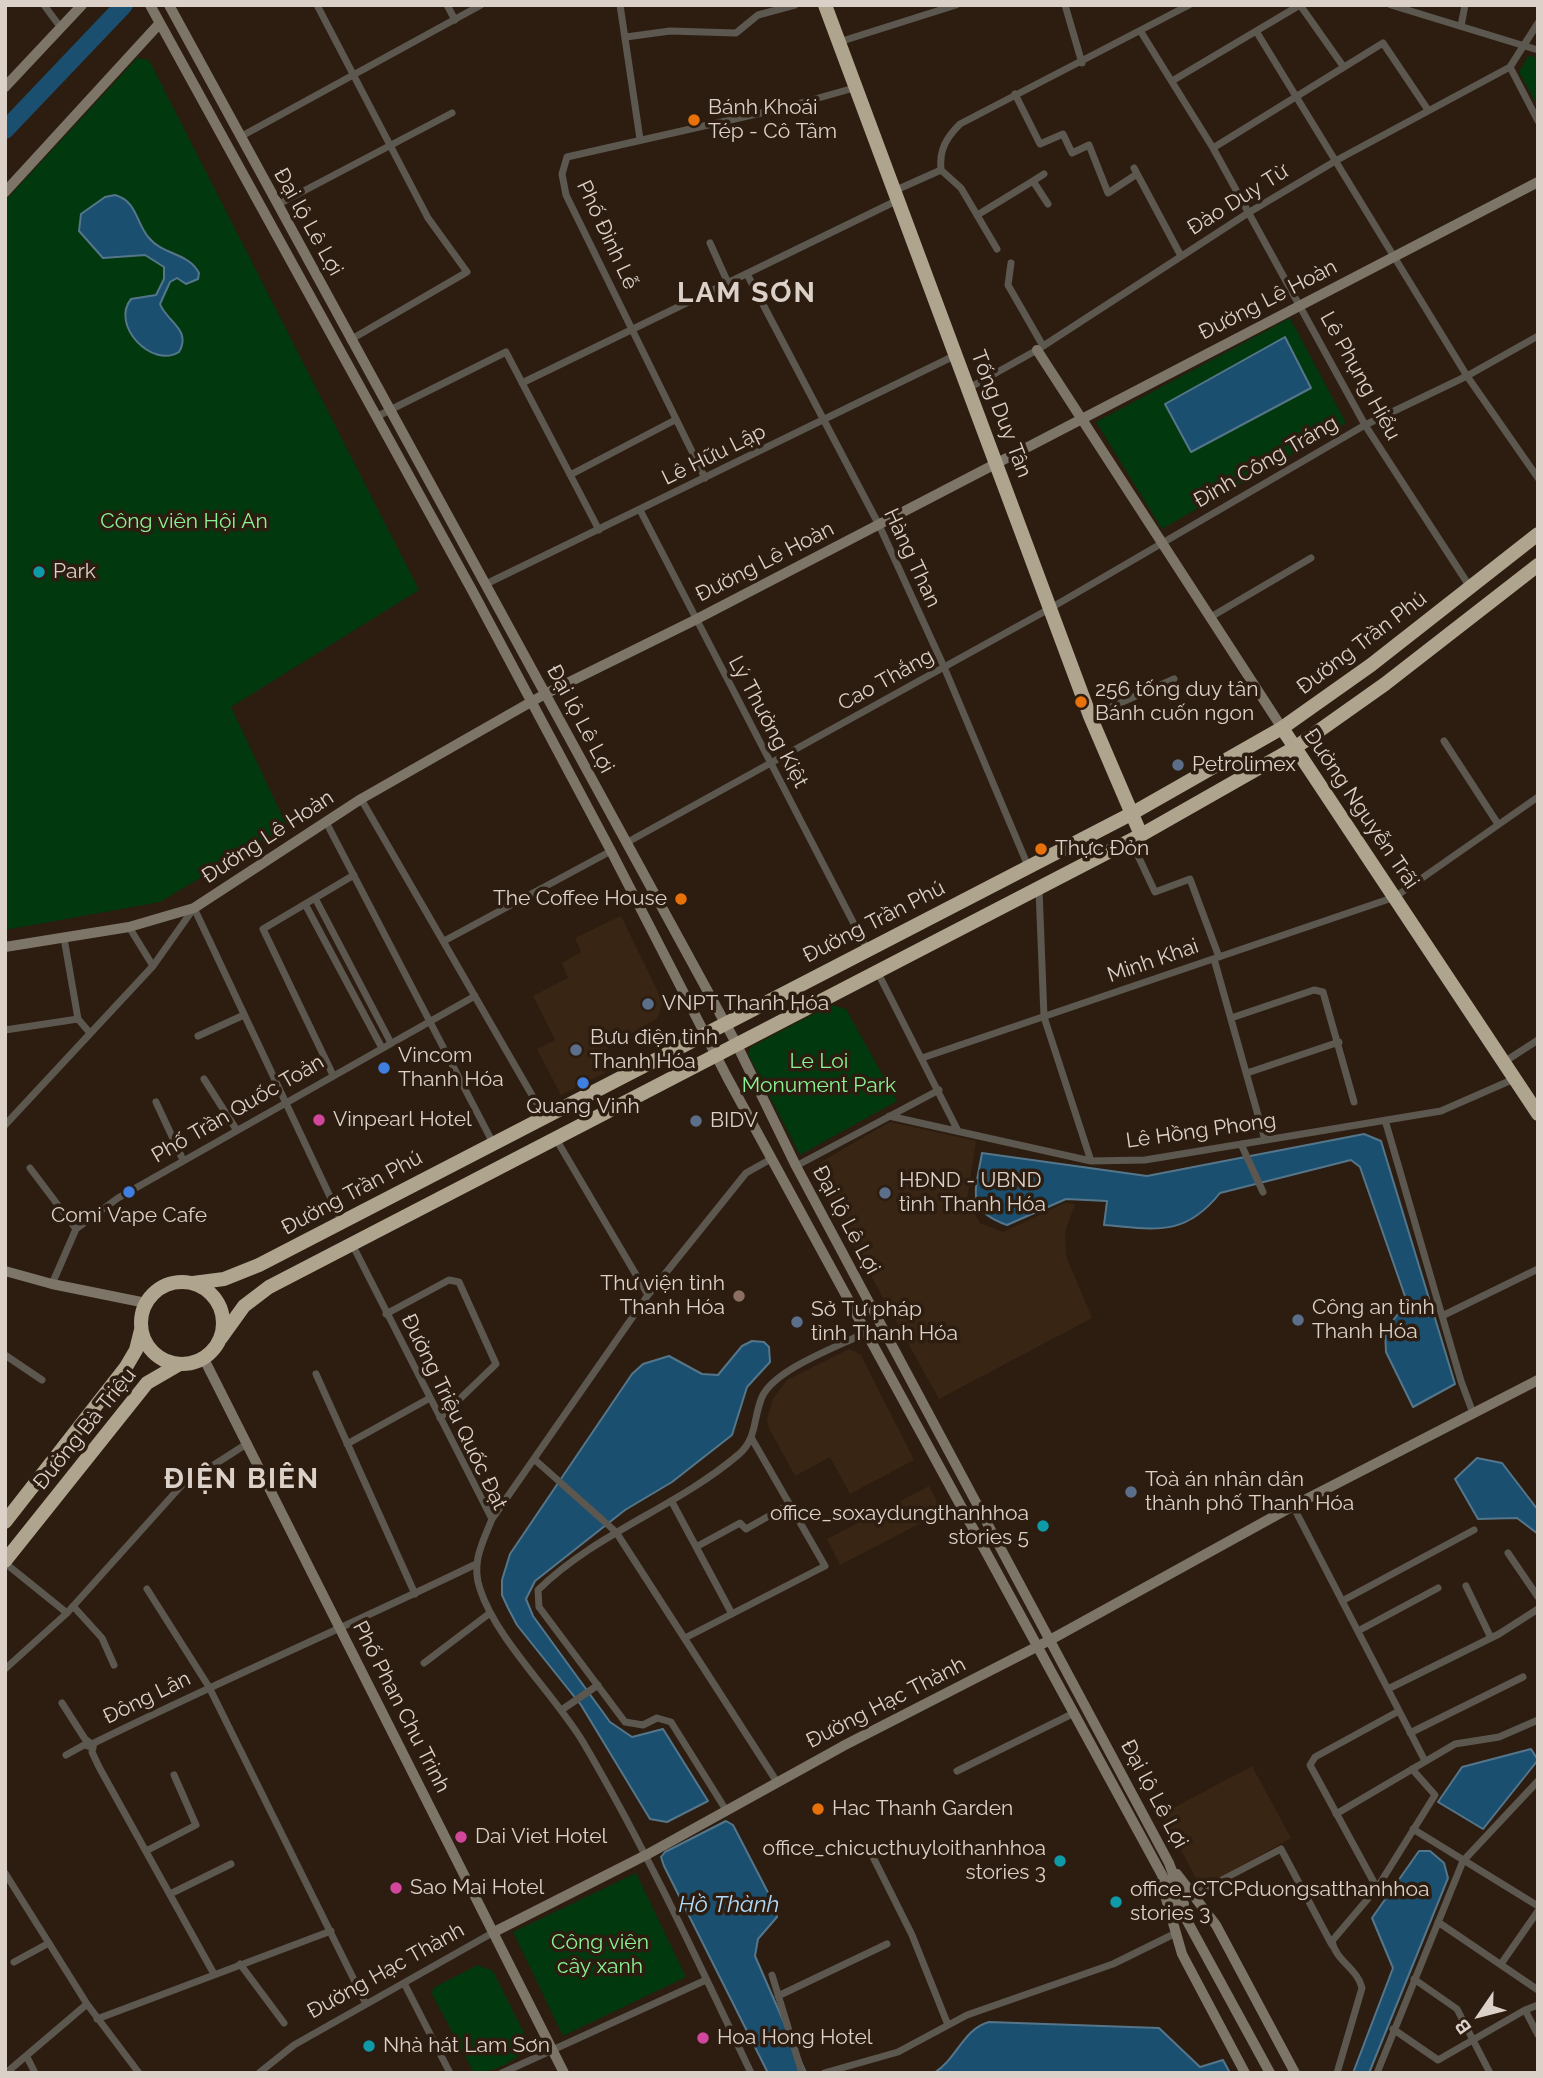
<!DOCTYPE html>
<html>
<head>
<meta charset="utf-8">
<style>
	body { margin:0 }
	#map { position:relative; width:1543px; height:2078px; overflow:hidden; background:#2c1d10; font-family:Raleway,sans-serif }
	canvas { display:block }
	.frame { position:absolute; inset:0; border:7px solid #dcd1c9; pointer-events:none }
	.north { position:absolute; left:1445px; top:1980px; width:70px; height:70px; -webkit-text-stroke:5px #2c1d10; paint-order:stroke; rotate:235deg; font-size:19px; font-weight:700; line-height:28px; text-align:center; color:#dcd1c9 }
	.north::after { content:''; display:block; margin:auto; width:24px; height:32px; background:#dcd1c9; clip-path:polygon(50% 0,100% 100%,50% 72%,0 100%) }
</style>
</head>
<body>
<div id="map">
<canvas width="1543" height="2078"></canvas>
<div class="frame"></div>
<div class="north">B</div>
</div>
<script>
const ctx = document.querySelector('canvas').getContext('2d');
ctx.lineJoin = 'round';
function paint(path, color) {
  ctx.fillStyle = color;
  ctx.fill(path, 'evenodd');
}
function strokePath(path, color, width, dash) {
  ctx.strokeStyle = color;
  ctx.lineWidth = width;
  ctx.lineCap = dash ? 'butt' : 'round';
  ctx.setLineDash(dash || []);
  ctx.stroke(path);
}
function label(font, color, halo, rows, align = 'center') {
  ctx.font = font + ' Raleway,sans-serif';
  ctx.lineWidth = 7;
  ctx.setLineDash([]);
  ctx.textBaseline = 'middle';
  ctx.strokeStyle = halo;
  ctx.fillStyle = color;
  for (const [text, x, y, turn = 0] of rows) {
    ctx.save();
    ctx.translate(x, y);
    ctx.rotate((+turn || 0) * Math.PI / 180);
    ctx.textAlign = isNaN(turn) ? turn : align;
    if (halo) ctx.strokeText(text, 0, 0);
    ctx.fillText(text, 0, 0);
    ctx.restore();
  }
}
const built = new Path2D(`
	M 621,916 L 663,1002 L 657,1019 L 606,1047 L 613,1064 L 612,1069 L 561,1095 L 537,1049 L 555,1040 L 533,996 L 568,978 L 562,963 L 581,952 L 575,938 Z
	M 890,1122 L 976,1141 L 967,1200 L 980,1223 L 1003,1232 L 1065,1203 L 1075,1204 L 1065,1232 L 1066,1256 L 1092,1318 L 939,1399 L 817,1178 L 819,1163 Z
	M 849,1349 L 861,1355 L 914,1460 L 850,1494 L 830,1457 L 795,1476 L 769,1428 L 767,1419 L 773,1399 L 787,1380 Z
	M 929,1486 L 942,1512 L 840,1565 L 827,1539 Z
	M 1252,1766 L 1291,1838 L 1201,1888 L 1162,1814 Z`);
const green = new Path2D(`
	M 1529,55 L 1538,59 L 1538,107 L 1519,72 Z
	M 137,58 L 149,60 L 419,590 L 231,707 L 287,826 L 160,902 L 5,930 L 5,201 Z
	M 1290,318 L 1346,423 L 1162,529 L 1096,422 Z
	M 831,1005 L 846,1009 L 897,1101 L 800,1155 L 748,1054 L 751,1047 Z
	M 636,1873 L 686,1977 L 563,2036 L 513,1932 Z
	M 478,1965 L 493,1971 L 529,2043 C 521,2060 492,2073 474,2073 L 432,1994 L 433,1988 Z`);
const water = new Path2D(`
	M 115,195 C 137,201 136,223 149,238 C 163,255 189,253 199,273 L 198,279 L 186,284 L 177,278 L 170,282 L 160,304 C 167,322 192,330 179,352 C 152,369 110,325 131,299 L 156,295 L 164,279 L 164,267 L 145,255 L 103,258 L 79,231 L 81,214 L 105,197 Z
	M 1285,337 L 1311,388 L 1191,452 L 1165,404 Z
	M 1364,1134 L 1381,1141 L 1455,1384 L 1413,1407 L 1386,1352 L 1385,1331 L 1407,1302 L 1360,1167 L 1351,1160 L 1220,1193 C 1184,1238 1155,1229 1104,1225 L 1107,1201 L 1066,1199 L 1007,1225 C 964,1210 976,1190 982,1153 L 1147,1176 Z
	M 752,1341 L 764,1342 L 769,1347 L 770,1362 L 747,1387 L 732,1435 L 672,1482 L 625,1510 L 535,1581 L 526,1599 L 533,1616 L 610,1722 L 632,1737 L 663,1729 L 708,1801 L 667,1822 L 650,1819 L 581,1705 L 517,1625 L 508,1608 L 502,1595 L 502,1580 L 510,1554 L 632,1374 L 643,1364 L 669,1356 L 702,1374 L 718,1375 L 742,1346 Z
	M 1477,1458 L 1502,1463 L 1538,1510 L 1538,1534 L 1517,1518 L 1478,1519 L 1455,1479 Z
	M 1531,1749 L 1538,1760 L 1483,1829 L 1438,1802 L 1462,1767 Z
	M 726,1821 L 733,1825 L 775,1906 L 777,1917 L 758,1939 L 755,1956 L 806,2073 L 768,2073 L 664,1866 L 661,1857 L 665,1852 Z
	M 1419,1851 L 1430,1851 L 1444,1863 L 1448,1878 L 1369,2073 L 1353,2073 L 1393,1968 L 1372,1918 Z
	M 989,2022 L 1159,2028 L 1200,2067 L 1223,2060 L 1230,2073 L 934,2073 C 957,2059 963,2029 989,2022 Z`);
const river = new Path2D(`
	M 5,130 L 124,5`);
const street = new Path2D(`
	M 44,5 L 61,28
	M 317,5 L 428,218 L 467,272 L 350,340
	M 447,5 L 455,20
	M 620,5 L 640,139
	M 1065,5 L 1082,63
	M 1300,5 L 1343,66
	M 1391,5 L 1538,50
	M 1461,26 L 1465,5
	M 1256,31 L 1467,376 L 1538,478
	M 1141,32 L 1213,148 L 1365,425 L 1470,587
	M 626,37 L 670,31 L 736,33 L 758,15 L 795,5
	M 839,42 L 956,5
	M 1510,67 L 1538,121
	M 1172,81 L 1300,5
	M 1015,94 L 1040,144 L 1063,134 L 1072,153 L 1089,145 L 1108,193 L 1137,174
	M 240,137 L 481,5
	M 1213,148 L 1383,43 L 1428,110
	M 1134,168 L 1181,256
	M 941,170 C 939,150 946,138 960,124 L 1189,5
	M 941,170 L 961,188 L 997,249
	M 1033,181 L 1044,174
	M 894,191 L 941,170
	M 277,205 L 452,113
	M 979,214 L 1033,181 L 1048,204
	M 710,243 L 728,283
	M 1011,263 L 1008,285 L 1043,346
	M 747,274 L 879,525 L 944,667 L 1028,866
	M 522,383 L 898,200
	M 969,388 L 1037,350 L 1248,213 L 1337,160 L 1510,67 L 1538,23
	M 376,417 L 506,352 L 599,530
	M 570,475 L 675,420
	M 705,478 L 566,195 L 562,174 L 567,157 L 783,108 L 854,88
	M 640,510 L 867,949
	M 486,584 L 956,355
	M 1209,618 L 1311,558
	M 1091,716 L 1174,679
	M 1444,741 L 1498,824
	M 361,799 L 544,1116
	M 326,822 L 493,1143
	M 1131,841 L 1155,892 L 1190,879 L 1219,957
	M 626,843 L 1049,609 L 1365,425 L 1467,376 L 1538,336
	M 1039,889 L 1044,1017 L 1091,1161
	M 315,898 L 391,1043
	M 305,904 L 382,1048
	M 129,927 L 153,966
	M 64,938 L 78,1019 L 90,1033
	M 444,941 L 611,851
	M 1214,959 L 1265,1140
	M 877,971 L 958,1131
	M 1231,1018 L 1314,990 L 1323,992 L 1354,1102
	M 5,1030 L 78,1019
	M 198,1036 L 244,1015
	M 922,1058 L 1395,897 L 1538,797
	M 1504,1062 L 1538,1040
	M 1247,1073 L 1339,1042
	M 333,1075 L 263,929 L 354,875
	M 204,1079 L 236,1129
	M 156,1102 L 183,1160
	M 889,1116 L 1091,1161 L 1145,1160 L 1441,1111 L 1514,1079
	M 1385,1120 L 1461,1381 L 1473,1413
	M 5,1125 L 153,966 L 194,908 L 342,1222
	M 556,1139 L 648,1295
	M 1241,1144 L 1263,1192
	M 796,1166 L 939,1090
	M 30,1168 L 76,1229
	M 352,1244 L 492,1519 C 482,1544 471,1563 480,1589 C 496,1639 554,1694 583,1742 C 646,1849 698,1961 751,2073
	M 52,1284 L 76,1229 L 118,1198 L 475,996
	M 386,1314 L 449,1280 L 459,1282 L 496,1364 L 440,1418
	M 1442,1316 L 1538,1269
	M 5,1355 L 42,1380
	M 316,1374 L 415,1594
	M 347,1444 L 430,1398
	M 534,1459 L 616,1532 L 777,1782
	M 672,1502 L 732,1614
	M 1293,1506 L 1425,1761
	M 492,1519 L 648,1295 L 746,1173 L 771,1159
	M 696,1547 L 740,1523 L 746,1529 L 790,1504
	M 1508,1553 L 1538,1597
	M 5,1563 L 67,1613
	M 1466,1586 L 1491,1638
	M 147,1589 L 209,1687 L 366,2004
	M 1342,1601 L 1474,1530
	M 73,1606 L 102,1638 L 114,1665
	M 1358,1631 L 1438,1588
	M 685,1638 L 825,1566 L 752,1439
	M 424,1663 L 490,1613
	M 5,1669 L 67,1613 L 181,1486 L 248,1443
	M 1388,1689 L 1499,1634 L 1538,1609
	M 62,1703 L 85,1739 L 93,1745
	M 563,1709 L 598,1685
	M 1410,1733 L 1523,1677
	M 66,1755 L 84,1745 L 91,1747
	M 957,1771 L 1072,1714
	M 726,1810 L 671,1722 L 657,1718 L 643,1725 L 625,1722 L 539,1607 L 538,1590 C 596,1533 677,1507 738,1455 C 757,1440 753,1418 762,1397 C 775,1369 837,1347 865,1333
	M 1336,1814 L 1455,1744 L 1499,1737 L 1538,1720
	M 1413,1829 L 1538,1906
	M 869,1849 L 912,1935 L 948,2025
	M 146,1851 L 196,1825 L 174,1775
	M 5,1873 L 87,2004 L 139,2073
	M 1377,1888 L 1310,1765 L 1315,1757 L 1399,1711
	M 170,1894 L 231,1864
	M 1193,1895 L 1281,1849 L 1332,1945
	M 1438,1922 L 1538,1990
	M 14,1962 L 49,1943
	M 240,1964 L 284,2023
	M 1501,1964 L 1538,1911
	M 214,1974 L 99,1767 L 92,1752 L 94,1743 C 220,1681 348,1626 474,1565
	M 772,1975 L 802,2073
	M 1414,1979 L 1457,2009 L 1490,2073
	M 404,1983 L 450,2073
	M 778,1996 L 887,1944
	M 1538,2005 L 1525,2010 L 1538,2035
	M 97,2019 L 331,1931
	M 1393,2029 L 1438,2060 L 1525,2010
	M 27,2057 L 35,2073
	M 6,2073 L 87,2004
	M 259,2073 L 294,2045 L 494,1932
	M 502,2073 L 706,1980
	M 824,2073 L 898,2052 L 967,2015 L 1113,1964 L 1174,1934
	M 1337,2073 L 1362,1988 C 1358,1969 1335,1960 1332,1941 L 1377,1888 L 1435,1795 L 1412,1769
	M 1377,2073 L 1463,1861 L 1538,1781`);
const secondary = new Path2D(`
	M 150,5 L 473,592 L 611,851 L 727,1077 L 1270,2073
	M 169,5 L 736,1043 L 796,1166 L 1169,1863 L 1184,1904
	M 5,87 L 82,5
	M 5,192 L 160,23
	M 1037,350 L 1282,728
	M 5,947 L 129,927 L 194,908 L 361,799 L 545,694 L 695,620 L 1538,182
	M 5,1271 L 52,1284 L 146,1303
	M 204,1359 L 564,2073
	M 1177,1874 L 1216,1925 L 1295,2073
	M 1161,1881 L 1182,1954 L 1245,2073
	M 494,1932 L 646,1855 L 843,1746 L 1050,1640 L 1293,1506 L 1538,1380`);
const highway = new Path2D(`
	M 825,5 L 1090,716 L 1141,835
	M 1282,728 L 1538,1114
	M141 1323a41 41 0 1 1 82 0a41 41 0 1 1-82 0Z
	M 193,1283 L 224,1279 L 259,1265 L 1131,814 L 1282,728 L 1371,665 L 1538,534
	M 221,1338 L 244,1306 L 269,1287 L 1141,835 L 1257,769 L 1296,747 L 1385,684 L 1538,565
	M 5,1522 L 126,1367 L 136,1350 L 141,1330
	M 5,1561 L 147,1383 L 178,1365`);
const markers = [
	[694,120,7,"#e8710a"],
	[39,572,7,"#0f9aa8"],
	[1081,702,7,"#e8710a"],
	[1178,765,7,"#5c6f8a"],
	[1041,849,7,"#e8710a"],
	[681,899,7,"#e8710a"],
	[648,1004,7,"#5c6f8a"],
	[576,1050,7,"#5c6f8a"],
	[384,1068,7,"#3f7fe0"],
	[583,1083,7,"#3f7fe0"],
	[319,1120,7,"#d1479c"],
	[696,1121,7,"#5c6f8a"],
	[129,1192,7,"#3f7fe0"],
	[885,1193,7,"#5c6f8a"],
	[739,1296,7,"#8d6e63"],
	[1298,1320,7,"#5c6f8a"],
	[797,1322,7,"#5c6f8a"],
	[1131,1492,7,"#5c6f8a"],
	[1043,1526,7,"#0f9aa8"],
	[818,1809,7,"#e8710a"],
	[461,1837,7,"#d1479c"],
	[1060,1861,7,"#0f9aa8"],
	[396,1888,7,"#d1479c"],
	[1116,1902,7,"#0f9aa8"],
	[703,2038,7,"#d1479c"],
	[369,2046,7,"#0f9aa8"]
];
const poiNames = [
	["Bánh Khoái",708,108],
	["Tép - Cô Tâm",708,132],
	["Park",53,572],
	["256 tống duy tân",1095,690],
	["Bánh cuốn ngon",1095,714],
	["Petrolimex",1192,765],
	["Thực Đỏn",1055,849],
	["The Coffee House",667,899,"right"],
	["VNPT Thanh Hóa",662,1004],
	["Bưu điện tỉnh",590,1038],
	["Thanh Hóa",590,1062],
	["Vincom",398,1056],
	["Thanh Hóa",398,1080],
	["Quang Vinh",583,1107,"center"],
	["Vinpearl Hotel",333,1120],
	["BIDV",710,1121],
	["HĐND - UBND",899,1181],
	["tỉnh Thanh Hóa",899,1205],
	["Comi Vape Cafe",129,1216,"center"],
	["Thư viện tỉnh",725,1284,"right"],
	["Thanh Hóa",725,1308,"right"],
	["Công an tỉnh",1312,1308],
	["Thanh Hóa",1312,1332],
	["Sở Tư pháp",811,1310],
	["tỉnh Thanh Hóa",811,1334],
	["Toà án nhân dân",1145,1480],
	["thành phố Thanh Hóa",1145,1504],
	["office_soxaydungthanhhoa",1029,1514,"right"],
	["stories 5",1029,1538,"right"],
	["Hac Thanh Garden",832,1809],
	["Dai Viet Hotel",475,1837],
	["office_chicucthuyloithanhhoa",1046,1849,"right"],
	["stories 3",1046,1873,"right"],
	["Sao Mai Hotel",410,1888],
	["office_CTCPduongsatthanhhoa",1130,1890],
	["stories 3",1130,1914],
	["Hoa Hong Hotel",717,2038],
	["Nhà hát Lam Sơn",383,2046]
];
const streetNames = [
	["Đào Duy Từ",1238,200,-32],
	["Đại lộ Lê Lợi",308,222,61],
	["Phố Đinh Lễ",607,235,65],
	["Đường Lê Hoàn",1268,300,-27],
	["Lê Phụng Hiểu",1360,376,61],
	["Tống Duy Tân",1001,414,69],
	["Lê Hữu Lập",714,455,-26],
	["Đinh Công Tráng",1266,462,-30],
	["Hàng Than",912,558,65],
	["Đường Lê Hoàn",765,562,-27],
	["Đường Trần Phú",1362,643,-37],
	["Cao Thắng",886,680,-29],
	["Đại lộ Lê Lợi",580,719,62],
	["Lý Thường Kiệt",768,722,62],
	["Đường Nguyễn Trãi",1361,809,56],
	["Đường Lê Hoàn",268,837,-33],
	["Đường Trần Phú",874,922,-27],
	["Minh Khai",1153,961,-19],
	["Phố Trần Quốc Toản",238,1109,-30],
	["Lê Hồng Phong",1201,1131,-8],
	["Đường Trần Phú",352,1193,-28],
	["Đại lộ Lê Lợi",846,1220,62],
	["Đường Triệu Quốc Đạt",454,1412,64],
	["Đường Bà Triệu",85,1429,-51],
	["Đông Lân",147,1698,-26],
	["Đường Hạc Thành",886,1703,-27],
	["Phố Phan Chu Trinh",401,1707,63],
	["Đại lộ Lê Lợi",1154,1794,62],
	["Đường Hạc Thành",386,1971,-29]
];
const parkNames = [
	["Công viên Hội An",184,522],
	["Le Loi",819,1062],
	["Monument Park",819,1086],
	["Công viên",600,1943],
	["cây xanh",600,1967]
];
const waterNames = [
	["Hồ Thành",729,1905]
];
const districtNames = [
	["LAM SƠN",747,294],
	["ĐIỆN BIÊN",242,1480]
];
paint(built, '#392513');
paint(green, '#02380e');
paint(water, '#1b4f6f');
strokePath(water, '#55768a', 2);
strokePath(river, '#1b4f6f', 18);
strokePath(street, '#5c574f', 7);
strokePath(secondary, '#7d7668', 10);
strokePath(highway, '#afa48e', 14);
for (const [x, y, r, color] of markers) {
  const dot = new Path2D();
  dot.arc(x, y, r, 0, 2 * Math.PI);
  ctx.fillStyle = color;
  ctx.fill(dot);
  strokePath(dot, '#2c1d10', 2.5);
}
label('21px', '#dcd1c9', '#2c1d10', poiNames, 'left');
label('21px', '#dcd1c9', '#2c1d10', streetNames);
label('21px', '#8bf295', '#2c1d10', parkNames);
label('italic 23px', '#afdafa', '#2c1d10', waterNames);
ctx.letterSpacing = '2px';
label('bold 28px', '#dcd1c9', '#2c1d10', districtNames);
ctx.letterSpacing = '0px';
</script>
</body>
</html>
